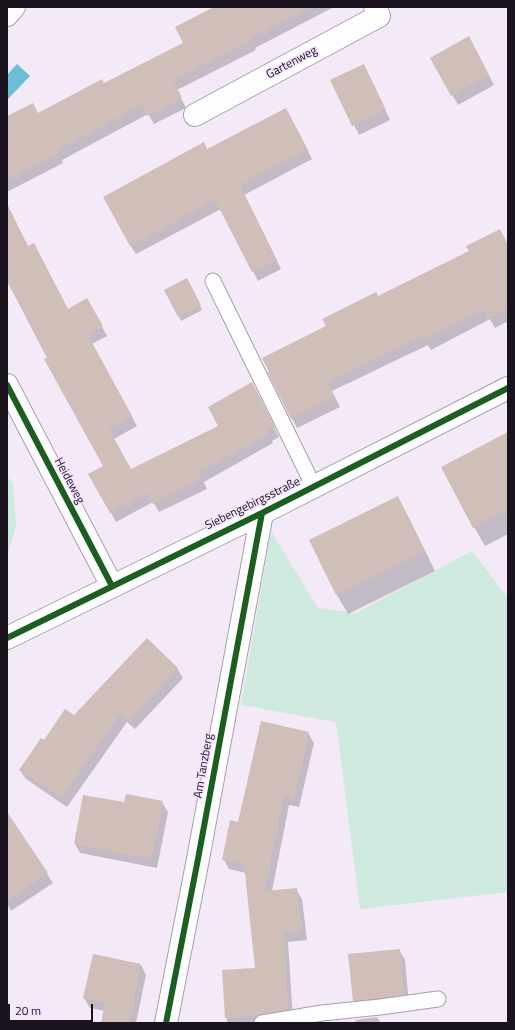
<!DOCTYPE html>
<html>
<head>
<meta charset="utf-8">
<style>
	body { margin:0 }
	#map { position:relative; width:515px; height:1030px; overflow:hidden; background:#f3e9f7; font-family:"Titillium Web",sans-serif }
	canvas { display:block }
	.frame { position:absolute; inset:0; border:8px solid #1a131e; pointer-events:none }
	.scale { position:absolute; left:8px; top:1004px; width:85px; height:18px; box-sizing:border-box; border:2px solid #1a131e; border-top:0; padding-left:5px; font-size:12px; line-height:14px; white-space:nowrap; color:#1a131e; -webkit-text-stroke:3px #f5e3fd; paint-order:stroke }
</style>
</head>
<body>
<div id="map">
<canvas width="515" height="1030"></canvas>
<div class="frame"></div>
<div class="scale">20 m</div>
</div>
<script>
const ctx = document.querySelector('canvas').getContext('2d');
ctx.lineJoin = 'round';
function paint(path, color) {
  ctx.fillStyle = color;
  ctx.fill(path, 'evenodd');
}
function strokePath(path, color, width, dash) {
  ctx.strokeStyle = color;
  ctx.lineWidth = width;
  ctx.lineCap = dash ? 'butt' : 'round';
  ctx.setLineDash(dash || []);
  ctx.stroke(path);
}
function label(font, color, halo, rows, align = 'center') {
  ctx.font = font + ' "Titillium Web",sans-serif';
  ctx.lineWidth = 3;
  ctx.setLineDash([]);
  ctx.textBaseline = 'middle';
  ctx.strokeStyle = halo;
  ctx.fillStyle = color;
  for (const [text, x, y, turn = 0] of rows) {
    ctx.save();
    ctx.translate(x, y);
    ctx.rotate((+turn || 0) * Math.PI / 180);
    ctx.textAlign = isNaN(turn) ? turn : align;
    if (halo) ctx.strokeText(text, 0, 0);
    ctx.fillText(text, 0, 0);
    ctx.restore();
  }
}
const green = new Path2D(`
	M 7,476 L 13,484 L 16,526 L 7,556 Z
	M 271,531 L 318,608 L 356,613 L 472,551 L 508,598 L 508,892 L 360,909 L 336,722 L 241,705 Z`);
const water = new Path2D(`
	M 17,64 L 30,76 L 7,100 L 7,75 Z`);
const shadow = new Path2D(`
	M 216,7 L 334,7 L 255,48 L 256,50 L 177,90 L 186,108 L 154,124 L 148,114 L 62,160 L 63,163 L 7,192 L 7,117 L 38,115 L 103,84 L 184,43 Z
	M 474,47 L 494,85 L 458,105 L 432,58 Z
	M 369,75 L 390,120 L 359,135 L 332,80 Z
	M 291,118 L 312,159 L 244,195 L 281,269 L 258,281 L 221,209 L 136,254 L 130,245 L 207,150 Z
	M 7,204 L 28,247 L 68,310 L 92,309 L 107,336 L 92,344 L 137,426 L 114,439 L 131,471 L 220,427 L 256,392 L 279,437 L 272,441 L 273,443 L 204,482 L 207,489 L 159,512 L 153,502 L 116,522 L 90,474 L 104,466 L 7,279 Z
	M 508,246 L 508,325 L 506,322 L 495,328 L 490,319 L 431,350 L 428,345 L 332,391 L 340,407 L 297,428 L 269,373 L 327,326 L 378,297 Z
	M 189,284 L 202,310 L 181,321 L 179,317 Z
	M 508,433 L 508,534 L 485,546 L 474,527 Z
	M 397,497 L 408,516 L 435,571 L 348,614 L 337,595 L 310,540 Z
	M 177,668 L 183,678 L 135,729 L 127,722 L 67,807 L 26,779 L 20,770 L 44,742 L 75,716 Z
	M 308,733 L 314,743 L 299,807 L 289,805 L 272,891 L 296,889 L 302,899 L 307,940 L 288,942 L 293,1019 L 270,1023 L 227,1023 L 224,971 L 256,969 L 246,873 L 229,869 L 224,860 L 239,823 Z
	M 162,802 L 168,812 L 157,868 L 80,853 L 75,844 Z
	M 19,832 L 53,883 L 11,911 L 7,904 L 7,840 Z
	M 399,950 L 405,960 L 409,1004 L 359,1010 L 354,1000 Z
	M 141,965 L 146,975 L 136,1023 L 102,1023 L 105,1011 L 90,1008 L 84,998 Z
	M 377,1017 L 381,1023 L 356,1023 L 355,1020 Z`);
const building = new Path2D(`
	M 214,7 L 312,7 L 250,39 L 251,40 L 173,80 L 182,98 L 147,116 L 142,105 L 57,150 L 59,153 L 7,180 L 7,116 L 33,103 L 38,113 L 102,79 L 104,83 L 183,43 L 175,27 Z
	M 469,36 L 489,75 L 451,96 L 430,58 Z
	M 364,64 L 386,110 L 352,126 L 330,80 Z
	M 286,108 L 308,150 L 240,185 L 277,260 L 252,272 L 215,200 L 130,246 L 103,197 L 204,142 L 207,149 Z
	M 7,204 L 28,246 L 34,243 L 68,309 L 87,298 L 103,326 L 88,335 L 132,416 L 109,429 L 131,469 L 218,426 L 208,407 L 252,382 L 275,427 L 267,431 L 269,434 L 199,472 L 202,479 L 153,504 L 147,493 L 110,513 L 88,474 L 103,466 L 44,359 L 47,358 L 7,281 Z
	M 500,229 L 508,245 L 508,308 L 488,319 L 484,310 L 424,340 L 422,336 L 328,382 L 335,397 L 291,419 L 268,373 L 269,372 L 262,358 L 326,326 L 322,319 L 376,292 L 378,296 L 469,251 L 466,246 Z
	M 187,278 L 201,305 L 178,317 L 164,290 Z
	M 508,432 L 508,510 L 473,528 L 441,467 Z
	M 398,496 L 425,552 L 336,595 L 309,540 Z
	M 147,638 L 178,668 L 129,720 L 121,713 L 61,798 L 19,770 L 41,738 L 44,740 L 65,709 L 74,715 Z
	M 261,721 L 309,732 L 294,798 L 283,796 L 265,891 L 297,888 L 302,931 L 283,933 L 288,1010 L 261,1014 L 257,1015 L 225,1018 L 222,970 L 255,968 L 244,864 L 222,860 L 230,820 L 238,822 Z
	M 126,794 L 163,801 L 151,859 L 74,844 L 83,795 L 124,802 Z
	M 7,812 L 48,873 L 7,901 Z
	M 400,949 L 404,995 L 353,1001 L 348,954 Z
	M 93,954 L 141,964 L 129,1023 L 101,1023 L 105,1003 L 83,998 Z`);
const lane = new Path2D(`
	M 213,281 L 314,487
	M 262,1023 L 322,1013 L 380,1007 L 438,999`);
const street = new Path2D(`
	M 7,15 L 14,7
	M 195,115 L 379,16 L 375,7
	M 7,385 L 112,586
	M 7,638 L 262,513 L 508,388
	M 166,1023 L 198,859 L 262,513`);
const cycleway = new Path2D(`
	M 7,385 L 112,586
	M 7,638 L 262,513 L 508,388
	M 166,1023 L 198,859 L 262,513`);
const streetNames = [
	["Gartenweg",292,63,-28],
	["Heideweg",69,481,62],
	["Siebengebirgsstraße",253,504,-26],
	["Am Tanzberg",204,766,-80]
];
paint(green, '#ceeadf');
paint(water, '#6abed5');
paint(shadow, '#0003');
paint(building, '#d0bfb9');
strokePath(lane, '#a9a0ac', 17);
strokePath(street, '#a9a0ac', 24);
strokePath(lane, '#fdfcfe', 15);
strokePath(street, '#fdfcfe', 22);
strokePath(cycleway, '#1b5e20', 6);
label('12px', '#1a131e', '#f5e3fd', streetNames);
</script>
</body>
</html>
